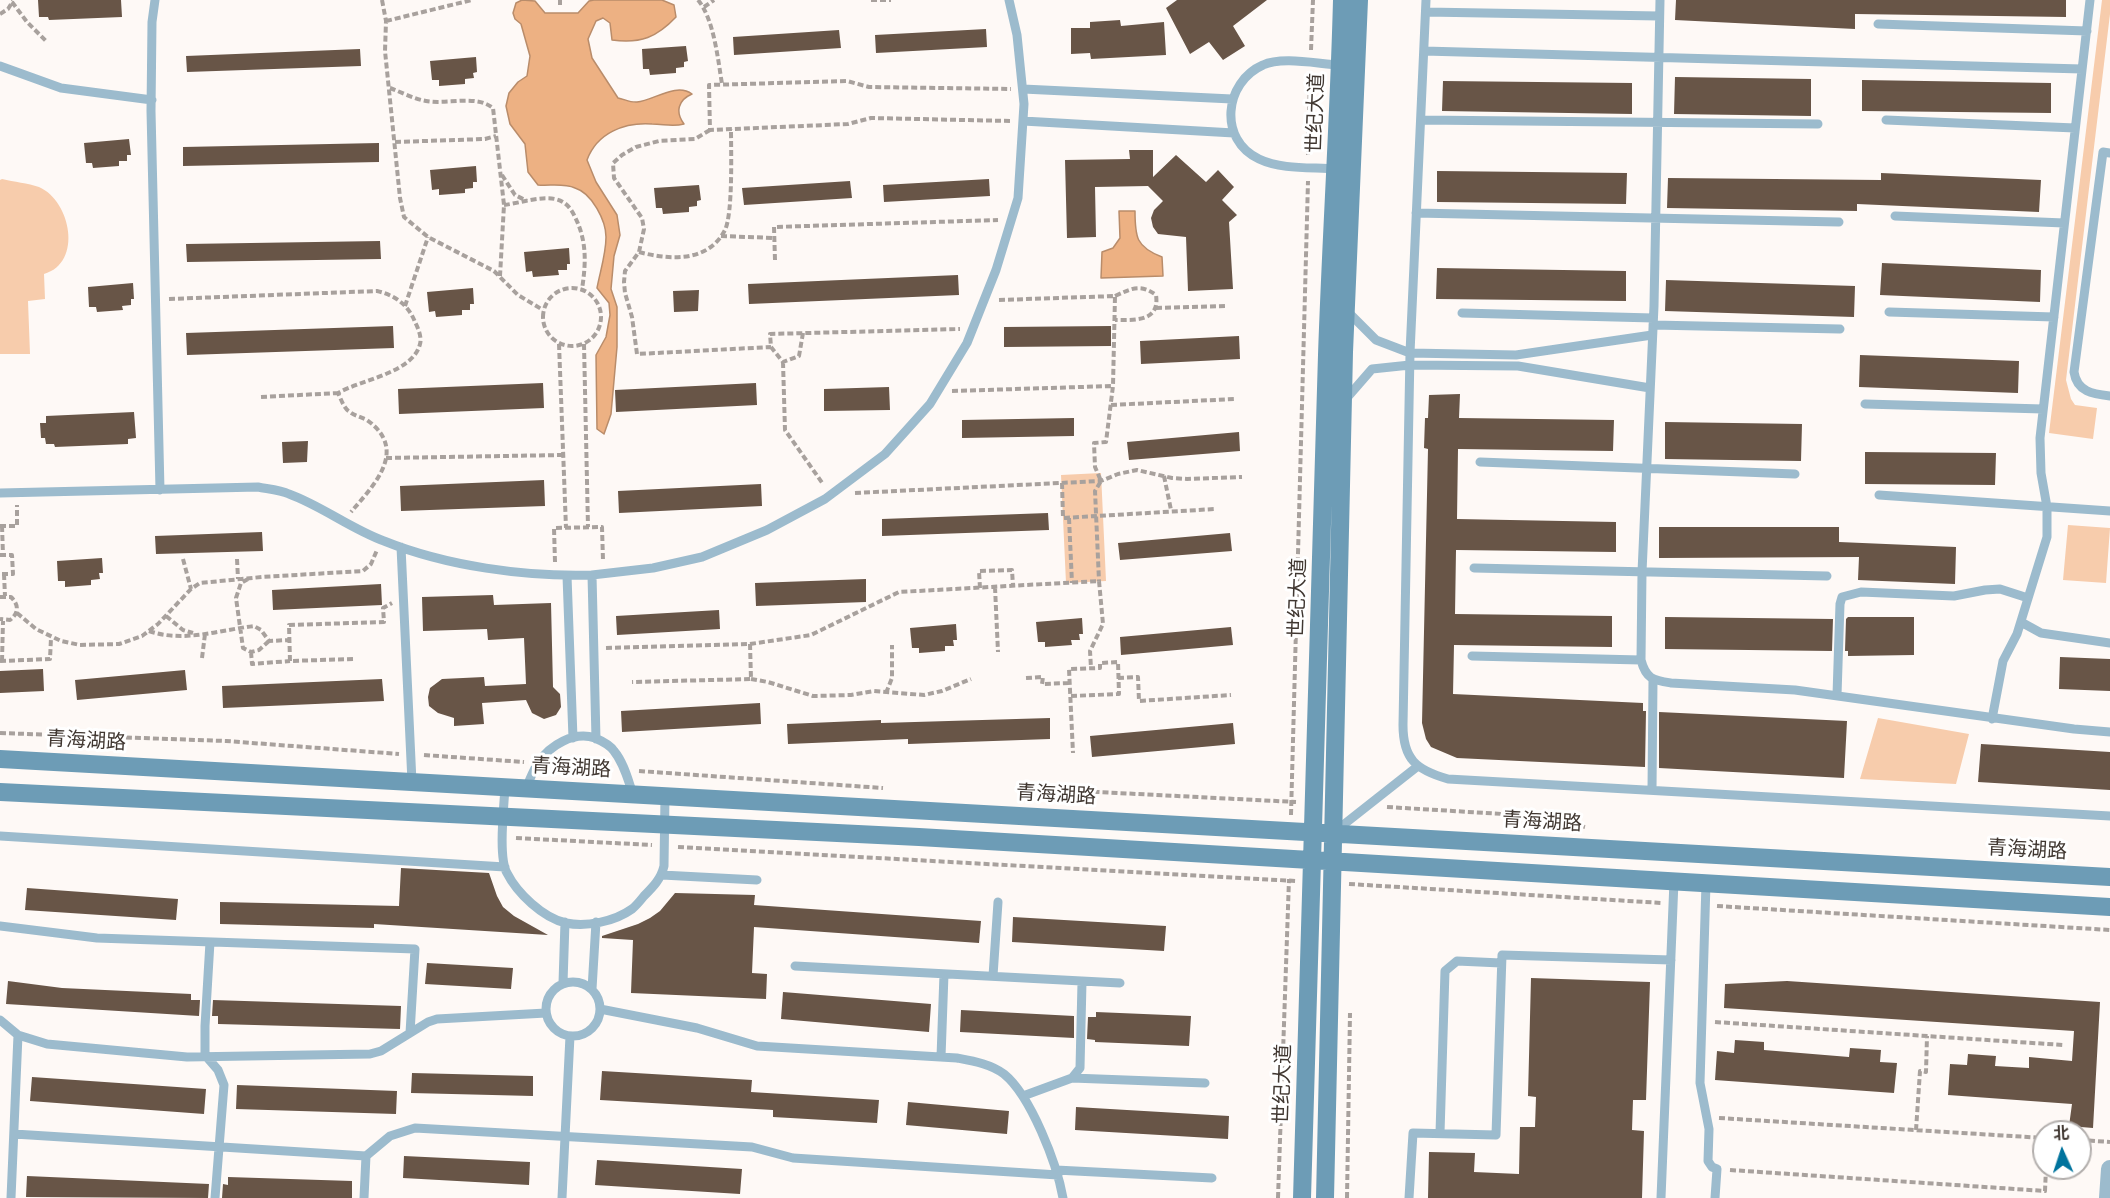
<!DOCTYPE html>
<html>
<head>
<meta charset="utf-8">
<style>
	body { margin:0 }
	#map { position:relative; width:2110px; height:1198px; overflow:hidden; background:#fef9f6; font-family:"Work Sans","Noto Sans SC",sans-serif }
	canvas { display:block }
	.north { position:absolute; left:2032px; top:1120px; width:60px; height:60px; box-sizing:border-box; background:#fff; border:2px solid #b3afad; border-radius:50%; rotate:357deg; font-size:16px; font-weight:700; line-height:24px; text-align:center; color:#403731 }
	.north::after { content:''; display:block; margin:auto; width:21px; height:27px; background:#00739d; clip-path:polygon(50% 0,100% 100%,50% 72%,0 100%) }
</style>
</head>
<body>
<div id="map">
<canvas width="2110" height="1198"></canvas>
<div class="north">北</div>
</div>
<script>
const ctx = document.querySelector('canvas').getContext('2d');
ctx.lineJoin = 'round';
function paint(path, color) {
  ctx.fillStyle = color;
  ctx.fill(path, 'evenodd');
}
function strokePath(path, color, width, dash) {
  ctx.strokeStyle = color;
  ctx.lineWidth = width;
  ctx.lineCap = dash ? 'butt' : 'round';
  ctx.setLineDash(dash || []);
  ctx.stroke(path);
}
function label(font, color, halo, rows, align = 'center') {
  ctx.font = font + ' "Work Sans","Noto Sans SC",sans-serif';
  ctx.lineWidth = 6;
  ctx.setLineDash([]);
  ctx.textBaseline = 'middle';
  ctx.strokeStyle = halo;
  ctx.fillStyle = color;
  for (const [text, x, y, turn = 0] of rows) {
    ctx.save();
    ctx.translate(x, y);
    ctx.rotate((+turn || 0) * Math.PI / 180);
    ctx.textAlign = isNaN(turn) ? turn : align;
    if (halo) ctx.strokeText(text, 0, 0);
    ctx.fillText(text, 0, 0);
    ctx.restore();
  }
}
const green = new Path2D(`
	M 2102,0 L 2110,0 L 2110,14 L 2066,380 L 2071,399 L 2075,405 L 2097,408 L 2093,439 L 2049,433 Z
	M 2,179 C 14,182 28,183 39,187 C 71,201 83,263 44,274 L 45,299 L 28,301 L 30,354 L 0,354 L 0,180 Z
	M 1101,473 L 1106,581 L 1066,583 L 1061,475 Z
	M 2068,525 L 2110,528 L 2106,583 L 2063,580 Z
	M 1878,718 L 1969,734 L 1956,784 L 1860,779 Z`);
const water = new Path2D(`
	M 522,0 L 535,1 L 545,13 L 578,13 L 589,1 L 594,0 L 662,0 L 674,5 L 676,17 C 657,37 641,44 612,40 L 610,23 L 603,18 L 596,21 L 588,39 L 592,58 L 618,98 C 624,99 631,103 637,102 C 653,101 676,82 692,94 C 678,100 675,112 684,124 C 672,127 664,124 652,124 C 624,122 597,133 587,160 L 596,182 L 617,215 L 620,235 L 614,256 L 611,289 L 617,307 L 617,347 L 611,414 L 604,434 L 597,429 L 596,355 L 606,337 L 610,315 L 609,303 L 597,288 C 600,272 606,254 606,237 C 606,221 592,193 575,188 C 564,183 550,186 538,185 L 528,172 L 525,144 L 510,124 L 506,106 L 509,93 L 518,82 L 527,76 L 530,56 L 521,24 L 515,19 L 513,13 L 516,3 Z
	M 1119,211 L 1135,211 C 1135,237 1136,247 1162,257 L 1163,276 L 1101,278 L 1102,252 L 1113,248 L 1120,238 Z`);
const building = new Path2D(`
	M 38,0 L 121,0 L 122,17 L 49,20 L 48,17 L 39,17 Z
	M 1177,0 L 1267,0 L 1233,26 L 1245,46 L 1223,60 L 1209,42 L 1190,54 L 1166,8 Z
	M 1676,0 L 2066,0 L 2066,17 L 1855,14 L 1855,29 L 1675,20 Z
	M 1120,20 L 1121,26 L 1164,22 L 1166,55 L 1091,59 L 1090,53 L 1071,54 L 1071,28 L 1090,28 L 1090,22 Z
	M 986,29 L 987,47 L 876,53 L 875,35 Z
	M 839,30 L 841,48 L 734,55 L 733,37 Z
	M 686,46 L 688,61 L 684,62 L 684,67 L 676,68 L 676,73 L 650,75 L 649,69 L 643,69 L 642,49 Z
	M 360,49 L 361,66 L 187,72 L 186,56 Z
	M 476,57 L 477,72 L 473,73 L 474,78 L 465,79 L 465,84 L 439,86 L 439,80 L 432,80 L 430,61 Z
	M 1675,77 L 1811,79 L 1811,116 L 1674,114 Z
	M 1862,80 L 2051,83 L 2051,113 L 1862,111 Z
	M 1443,81 L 1632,83 L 1632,114 L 1442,111 Z
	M 129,139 L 131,155 L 127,155 L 127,161 L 119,161 L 119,166 L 93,168 L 92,163 L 86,163 L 84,143 Z
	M 379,143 L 379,162 L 183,166 L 183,147 Z
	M 1129,150 L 1153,150 L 1153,177 L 1176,155 L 1206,182 L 1218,170 L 1234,187 L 1222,200 L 1237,215 L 1229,222 L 1233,289 L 1188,291 L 1186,237 L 1158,234 L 1153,227 L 1151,218 L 1154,210 L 1163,201 L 1148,186 L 1095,187 L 1096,237 L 1067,238 L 1065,160 L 1130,159 Z
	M 476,166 L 477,182 L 473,182 L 473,188 L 465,189 L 465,193 L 439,195 L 439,189 L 432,190 L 430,170 Z
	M 1437,171 L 1627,173 L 1626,204 L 1437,202 Z
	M 1881,173 L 2041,180 L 2039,212 L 1857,204 L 1857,211 L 1667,208 L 1668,178 L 1881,180 Z
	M 989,179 L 990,196 L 884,202 L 883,185 Z
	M 850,181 L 852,198 L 744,205 L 742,188 Z
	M 699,185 L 701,200 L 697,201 L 697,206 L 689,207 L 689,212 L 663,214 L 662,208 L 656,208 L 654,188 Z
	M 380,241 L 381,259 L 187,262 L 186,244 Z
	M 569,248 L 570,264 L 567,264 L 567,270 L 558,270 L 559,275 L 533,277 L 532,271 L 526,272 L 524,252 Z
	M 1882,263 L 2041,270 L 2040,302 L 1880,295 Z
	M 1437,268 L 1626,271 L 1626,301 L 1436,299 Z
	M 958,275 L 959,295 L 749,304 L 748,284 Z
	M 1666,280 L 1855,286 L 1854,317 L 1665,311 Z
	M 133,283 L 134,299 L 131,299 L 131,305 L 122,306 L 123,310 L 97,312 L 96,307 L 89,307 L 88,287 Z
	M 473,288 L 474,304 L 470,304 L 470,310 L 462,310 L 462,315 L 436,317 L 435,311 L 429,312 L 427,292 Z
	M 699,290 L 698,311 L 674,312 L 673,291 Z
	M 393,326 L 394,348 L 187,355 L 186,333 Z
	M 1111,326 L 1111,346 L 1004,347 L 1004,327 Z
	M 1239,336 L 1240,359 L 1141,364 L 1140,341 Z
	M 1860,355 L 2019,361 L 2018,393 L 1859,387 Z
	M 543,383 L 544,408 L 399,414 L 398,389 Z
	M 756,383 L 757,405 L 616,412 L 615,390 Z
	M 889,387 L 890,410 L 824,411 L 824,389 Z
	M 1460,394 L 1459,418 L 1614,420 L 1613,451 L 1458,449 L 1457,519 L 1616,522 L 1616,552 L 1456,550 L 1455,614 L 1612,616 L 1612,647 L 1454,645 L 1453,694 L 1643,703 L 1643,711 L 1646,711 L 1645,767 L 1457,758 L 1431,747 L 1426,739 L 1422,723 L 1428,449 L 1424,448 L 1425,418 L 1428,418 L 1429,395 Z
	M 134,412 L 136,438 L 128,439 L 128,444 L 55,447 L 54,444 L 46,444 L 45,438 L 41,438 L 40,423 L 46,423 L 46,416 Z
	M 1074,418 L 1074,436 L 962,438 L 962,420 Z
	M 1665,422 L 1802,424 L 1801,461 L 1665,459 Z
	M 1239,432 L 1240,451 L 1129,460 L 1127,442 Z
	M 308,441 L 307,462 L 283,463 L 282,442 Z
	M 1865,452 L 1996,453 L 1995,485 L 1865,484 Z
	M 544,480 L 545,506 L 401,511 L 400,486 Z
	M 761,484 L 762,506 L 619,513 L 618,491 Z
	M 1048,513 L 1049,530 L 882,536 L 882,519 Z
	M 1659,527 L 1839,527 L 1839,542 L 1956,547 L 1955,584 L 1858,580 L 1859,557 L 1659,558 Z
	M 262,532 L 263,551 L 156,554 L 155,536 Z
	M 1230,533 L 1232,551 L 1120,560 L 1118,543 Z
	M 102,558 L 103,573 L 99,573 L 100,579 L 91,580 L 91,585 L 65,587 L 65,581 L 58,581 L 57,561 Z
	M 866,579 L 866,602 L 756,606 L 755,583 Z
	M 381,584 L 382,605 L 273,610 L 272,590 Z
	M 493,595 L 494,605 L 551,603 L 553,687 L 560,694 L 561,707 L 556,715 L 544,719 L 532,713 L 526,700 L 482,703 L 484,724 L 454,726 L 454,718 L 438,713 L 429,706 L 428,697 L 430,688 L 442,679 L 484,677 L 485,686 L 526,684 L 524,638 L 488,640 L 487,629 L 423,631 L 422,597 Z
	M 719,610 L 720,629 L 617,635 L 616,616 Z
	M 1665,617 L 1833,619 L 1832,651 L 1665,649 Z
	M 1848,617 L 1914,617 L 1914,655 L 1848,656 L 1848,651 L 1845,651 L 1846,619 Z
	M 1082,618 L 1083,634 L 1079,634 L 1080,640 L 1071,640 L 1072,645 L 1045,647 L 1045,642 L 1038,642 L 1036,622 Z
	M 956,624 L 957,640 L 953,640 L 954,646 L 945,646 L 945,651 L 919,653 L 919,648 L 912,648 L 910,628 Z
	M 1231,627 L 1233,645 L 1121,655 L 1120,637 Z
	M 2060,657 L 2110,659 L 2110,691 L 2059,689 Z
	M 43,669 L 44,691 L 0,693 L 0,671 Z
	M 185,670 L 187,690 L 77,700 L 75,680 Z
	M 382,679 L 384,701 L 223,708 L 222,686 Z
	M 760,703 L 761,724 L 622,732 L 621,711 Z
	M 1659,712 L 1847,721 L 1844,778 L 1659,768 Z
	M 1050,718 L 1050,739 L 908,744 L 908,739 L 788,744 L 787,724 L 881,720 L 881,723 Z
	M 1233,723 L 1235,744 L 1092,757 L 1090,736 Z
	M 1981,744 L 2110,752 L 2110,790 L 1978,782 Z
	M 401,868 L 489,873 L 497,896 L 503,907 L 514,916 L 548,935 L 374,924 L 374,928 L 220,924 L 220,902 L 399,906 Z
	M 27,888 L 178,899 L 176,920 L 25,910 Z
	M 675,893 L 755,895 L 754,905 L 981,921 L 979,943 L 754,927 L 752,973 L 767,974 L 766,999 L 631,993 L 633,940 L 602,938 L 602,936 L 638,924 L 650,918 L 660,911 Z
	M 1013,917 L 1166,926 L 1164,951 L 1012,942 Z
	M 427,963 L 513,968 L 511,989 L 425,984 Z
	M 1531,978 L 1650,982 L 1646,1100 L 1633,1100 L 1632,1130 L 1644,1131 L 1642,1198 L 1428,1198 L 1429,1152 L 1475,1153 L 1474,1172 L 1519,1174 L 1520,1127 L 1535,1127 L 1536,1097 L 1528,1096 Z
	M 8,981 L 62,988 L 191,994 L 191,1000 L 200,1000 L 199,1016 L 6,1004 Z
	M 1787,981 L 2100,1002 L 2093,1128 L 2069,1126 L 2072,1104 L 1948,1095 L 1950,1064 L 1967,1065 L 1968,1054 L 1996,1056 L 1995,1066 L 2029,1068 L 2029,1057 L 2072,1061 L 2074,1031 L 1724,1008 L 1725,984 Z
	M 783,992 L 931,1004 L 929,1032 L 781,1019 Z
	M 213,1000 L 401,1006 L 400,1029 L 218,1024 L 218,1016 L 212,1016 Z
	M 961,1010 L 1074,1016 L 1074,1038 L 960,1032 Z
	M 1096,1012 L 1191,1016 L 1189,1046 L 1095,1042 L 1095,1040 L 1087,1039 L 1088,1017 L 1096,1017 Z
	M 1735,1040 L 1764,1042 L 1764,1050 L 1849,1057 L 1850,1048 L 1881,1050 L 1880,1062 L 1897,1063 L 1894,1093 L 1715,1080 L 1717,1051 L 1734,1053 Z
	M 602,1071 L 752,1080 L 751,1092 L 879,1100 L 877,1123 L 773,1117 L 773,1110 L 600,1100 Z
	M 412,1073 L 533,1076 L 533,1096 L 411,1093 Z
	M 32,1077 L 206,1089 L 204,1114 L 30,1101 Z
	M 237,1085 L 397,1091 L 396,1114 L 236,1109 Z
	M 908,1102 L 1009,1111 L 1007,1134 L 906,1125 Z
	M 1076,1107 L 1229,1116 L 1228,1139 L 1075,1130 Z
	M 404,1156 L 530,1162 L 529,1185 L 403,1178 Z
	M 597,1160 L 742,1169 L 740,1194 L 595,1185 Z
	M 27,1176 L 209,1184 L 208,1198 L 26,1197 Z
	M 228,1177 L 352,1181 L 352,1198 L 222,1198 L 223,1184 L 228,1185 Z`);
const path = new Path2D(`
	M 382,0 L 386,21 L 385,51 L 400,198 L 404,217 L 428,237 L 494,271 L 518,295 L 543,310
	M 560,0 L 560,5
	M 698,0 C 714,19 718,60 722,84
	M 871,0 L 891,0
	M 12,2 L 27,22 L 47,42
	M 704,7 L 714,0
	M 0,14 L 8,9 L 13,1
	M 386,21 L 472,0
	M 1311,50 L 1313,0
	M 390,88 C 401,92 414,99 426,101 C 448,105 475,94 493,108 L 504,205 L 500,276
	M 1010,121 L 871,118 L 848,124 L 710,130 L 709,85 L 847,81 L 869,87 L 1011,89
	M 710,130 L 695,139 L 659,141 L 636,147 L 622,155 L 613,163 L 614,178 L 642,218 L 644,229 L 639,252 L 625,271 L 624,282 L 625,293 L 632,317 L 637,354 L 771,347
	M 395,142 L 485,139 L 496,136
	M 1308,155 L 1310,76
	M 502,175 L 515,195 L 527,201
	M 504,205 C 520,203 540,196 555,199 C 565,201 571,208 575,217 C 587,241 586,263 582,289
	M 721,236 L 774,238
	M 639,252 C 669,260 708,263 725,230 C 733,213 731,151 731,129
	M 775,260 L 774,227 L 998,220
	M543 317a29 29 0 1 1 58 0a29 29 0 1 1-58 0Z
	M 1115,296 C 1131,289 1140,283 1156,295 C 1160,322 1135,320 1115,320
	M 169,299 L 377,291 C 394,295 408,304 415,322 C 418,328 422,337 420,344 C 413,373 360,380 338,393 C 341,399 344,409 350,412 C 355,416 361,417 367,420 C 409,450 374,485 351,512
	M 999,300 L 1115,296 L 1113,386
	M 405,306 L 428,237
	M 1156,308 L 1227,306
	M 803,333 L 799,356 L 783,362 L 771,347 L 770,334 L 960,329
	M 559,344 L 566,528
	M 584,344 L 588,527
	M 783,362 L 785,430 L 823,484
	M 952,391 L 1113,386 L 1106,442 L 1094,443 L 1095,467 L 1101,481 L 1095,491 L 1099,581
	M 261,397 L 338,393
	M 1111,405 L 1234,399
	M 386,458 L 563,455
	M 1164,476 L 1171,510
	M 1062,483 L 1063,518 L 1215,509
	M 855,493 L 1101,481 L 1118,474 L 1137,470 L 1172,478 L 1187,479 L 1242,477
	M 1069,518 L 1072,583
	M 0,526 L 17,526 L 17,505
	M 2,526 L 3,555
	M 0,555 L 12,555 L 13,574 L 0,574
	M 183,559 L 191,589
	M 237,559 L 238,579
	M 555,562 L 554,528 L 602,527 L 603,560
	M 4,574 L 5,596
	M 248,579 L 241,583 L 236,598 L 243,648 L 251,652 L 259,650 L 269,641
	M 995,587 L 998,652
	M 980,588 L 979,571 L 1012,570 L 1013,586
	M 0,597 L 11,597 C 19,605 19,613 10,620 L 0,619
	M 17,613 L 36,629 L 61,641 L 80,645 L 119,644 L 142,636 L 158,624 L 191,589 L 200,583 L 262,577 L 363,571 L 371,564 L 377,550
	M 166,616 L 183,630 L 193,633
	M 149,631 C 183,643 220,630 254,626 L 261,630 L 269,641 L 289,640
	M 750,644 L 811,635 L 899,592 L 1099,581 L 1103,624 L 1090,651 L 1091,668
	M 606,648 L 750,644 L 751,679 L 632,682
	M 251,652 L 252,664 L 290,661
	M 202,658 L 205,634
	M 353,659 L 290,661 L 289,625 L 384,622 L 383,608 L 392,603
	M 0,661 L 50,659 L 51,638
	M 2,661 L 3,621
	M 1026,678 L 1043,677 L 1042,684 L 1070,683
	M 1118,678 L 1138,677 L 1139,701 L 1231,695
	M 751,679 L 768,682 L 813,696 L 851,695 L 874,691 L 924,695 L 942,691 L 971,679
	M 886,693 L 892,678 L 892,645
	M 1071,696 L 1119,694 L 1118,662 L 1100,663 L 1100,668 L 1069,669 L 1073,753
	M 0,733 L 226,741 L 399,754
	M 424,755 L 524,762
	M 553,764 L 611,769
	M 639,771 L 883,788
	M 1049,798 L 1075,793 L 1098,792 L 1296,802
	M 1387,807 L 1536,816 L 1585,827
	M 1291,815 L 1308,181
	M 516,838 L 652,845
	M 678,847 L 1296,881
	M 1349,884 L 1662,903
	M 1717,906 L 2110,930
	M 1715,1022 L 2063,1045
	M 1719,1118 L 2044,1138
	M 1916,1130 L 1920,1071 L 1926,1072 L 1927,1036
	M 2080,1140 L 2110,1142
	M 1730,1170 L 2045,1191 L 2046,1168
	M 1278,1198 L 1289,879
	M 1347,1198 L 1350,1013`);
const lane = new Path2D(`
	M 155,0 L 152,22 L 151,111 L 160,490
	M 1426,0 L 1410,353 L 1403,725 C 1403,759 1416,770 1448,779 L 2110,816
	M 1660,0 L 1654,306 L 1642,572 L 1641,660 C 1646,679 1653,680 1671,683 L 1795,690 L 2074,729 L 2110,732
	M 1426,12 L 1659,16
	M 1878,24 L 2087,31
	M 1424,51 L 2082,69
	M 0,66 L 61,88 L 152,100
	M 1023,89 L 1232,99
	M 1421,120 L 1818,124
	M 1886,120 L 2075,128
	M 1023,121 L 1234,133
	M 2110,153 L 2103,152 L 2074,372 C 2077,392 2093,394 2110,396
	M 1336,169 C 1312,167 1282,170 1259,159 C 1218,140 1224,82 1263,65 C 1282,56 1318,64 1340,65
	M 1416,213 L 1839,222
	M 1895,216 L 2064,223
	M 1347,311 L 1376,340 L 1410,353 L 1516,355 L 1652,335
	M 1889,312 L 2054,317
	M 1462,313 L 1653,318
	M 1653,325 L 1840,329
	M 1345,400 L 1372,369 L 1410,365 L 1518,366 L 1650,388
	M 1865,404 L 2043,409
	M 1480,462 L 1795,474
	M 0,493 L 258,487 C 268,489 280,490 289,494 C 322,506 351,529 384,541 C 446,566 525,577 592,575
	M 1879,495 L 2110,511
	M 401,547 L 412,782
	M 1474,568 L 1827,576
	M 567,576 L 573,738
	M 2021,622 L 2041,633 L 2110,643
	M 1472,656 L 1641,660
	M 1837,695 L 1840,604 L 1842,597 L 1861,592 L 1954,596 L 1985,590 L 2000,589 L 2028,598
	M 1992,719 L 2003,661 L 2017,634 L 2047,537 L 2047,507 L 2041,473 L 2040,438 L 2090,0
	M 596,739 L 592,575 L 653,568 L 702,557 L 767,530 L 825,499 L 885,454 L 930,404 L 967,343 L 996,270 L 1018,198 L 1024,104 L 1017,35 L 1009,0
	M 505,787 C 504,807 498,857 507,873 C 517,893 543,918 566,923 C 586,927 614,922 632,909 C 636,906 640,901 644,896 C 653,887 661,879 664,866 L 665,796
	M 526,788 C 530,780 533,770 538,763 C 550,745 574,731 595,738 C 602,741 610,745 614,751 C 624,763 628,780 633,794
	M 1652,790 L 1653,680
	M 1333,833 L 1418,766
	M 0,836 L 505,867
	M 662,875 L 757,880
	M 1706,883 L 1700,1083 L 1709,1129 L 1708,1161 L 1712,1167 L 1717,1169 L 1715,1198
	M 0,926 L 97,938 L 415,949 L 410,1033
	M 210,942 L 205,1026 L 205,1055 L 218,1070 L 224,1085 L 215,1198
	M 795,966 L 1120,983
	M 993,976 L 998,902
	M546 1009a27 27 0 1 1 54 0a27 27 0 1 1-54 0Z
	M 563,983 L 565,922
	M 592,989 L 596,922
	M 600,1009 L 697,1028 L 757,1046 L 957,1058 C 973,1061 991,1064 1004,1074 C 1031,1096 1057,1164 1063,1198
	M 0,1020 L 18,1035 L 47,1044 L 187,1057 L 370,1054 L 381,1051 L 428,1022 L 437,1019 L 546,1013
	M 941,1057 L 944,974
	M 1072,1078 L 1205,1083
	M 1023,1096 L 1072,1078 L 1080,1068 L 1082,982
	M 1440,1133 L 1445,971 L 1457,961 L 1501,963
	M 14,1134 L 366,1156 L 364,1198
	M 366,1156 L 390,1136 L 415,1128 L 752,1147 L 793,1158 L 1058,1175
	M 1056,1170 L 1212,1178
	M 11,1198 L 18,1035
	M 562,1198 L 570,1036
	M 1409,1198 L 1413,1133 L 1496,1135 L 1502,955 L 1671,960
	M 1661,1198 L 1674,881`);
const street = new Path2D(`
	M 2108,1198 L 2110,1169`);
const secondary = new Path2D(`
	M 0,759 L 2110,877
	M 0,792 L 919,837 L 2110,907
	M 1302,1198 C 1311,917 1319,636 1327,355 C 1331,237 1339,118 1342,0
	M 1325,1198 L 1344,352 L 1359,0`);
const streetNames = [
	["世纪大道",1316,113,-88],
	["世纪大道",1298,598,-88],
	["青海湖路",86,741,3],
	["青海湖路",571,768,3],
	["青海湖路",1056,795,3],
	["青海湖路",1542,822,3],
	["青海湖路",2027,850,3],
	["世纪大道",1283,1084,-88]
];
paint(green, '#f7ccac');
paint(water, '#edb183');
strokePath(water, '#b98c6a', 1.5);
paint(building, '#685547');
strokePath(path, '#a8a19d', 4, [6, 3]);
strokePath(lane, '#9cbbcd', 9);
strokePath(street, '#9cbbcd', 18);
strokePath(secondary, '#6d9cb6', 18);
label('20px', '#403731', '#fff', streetNames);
</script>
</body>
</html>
